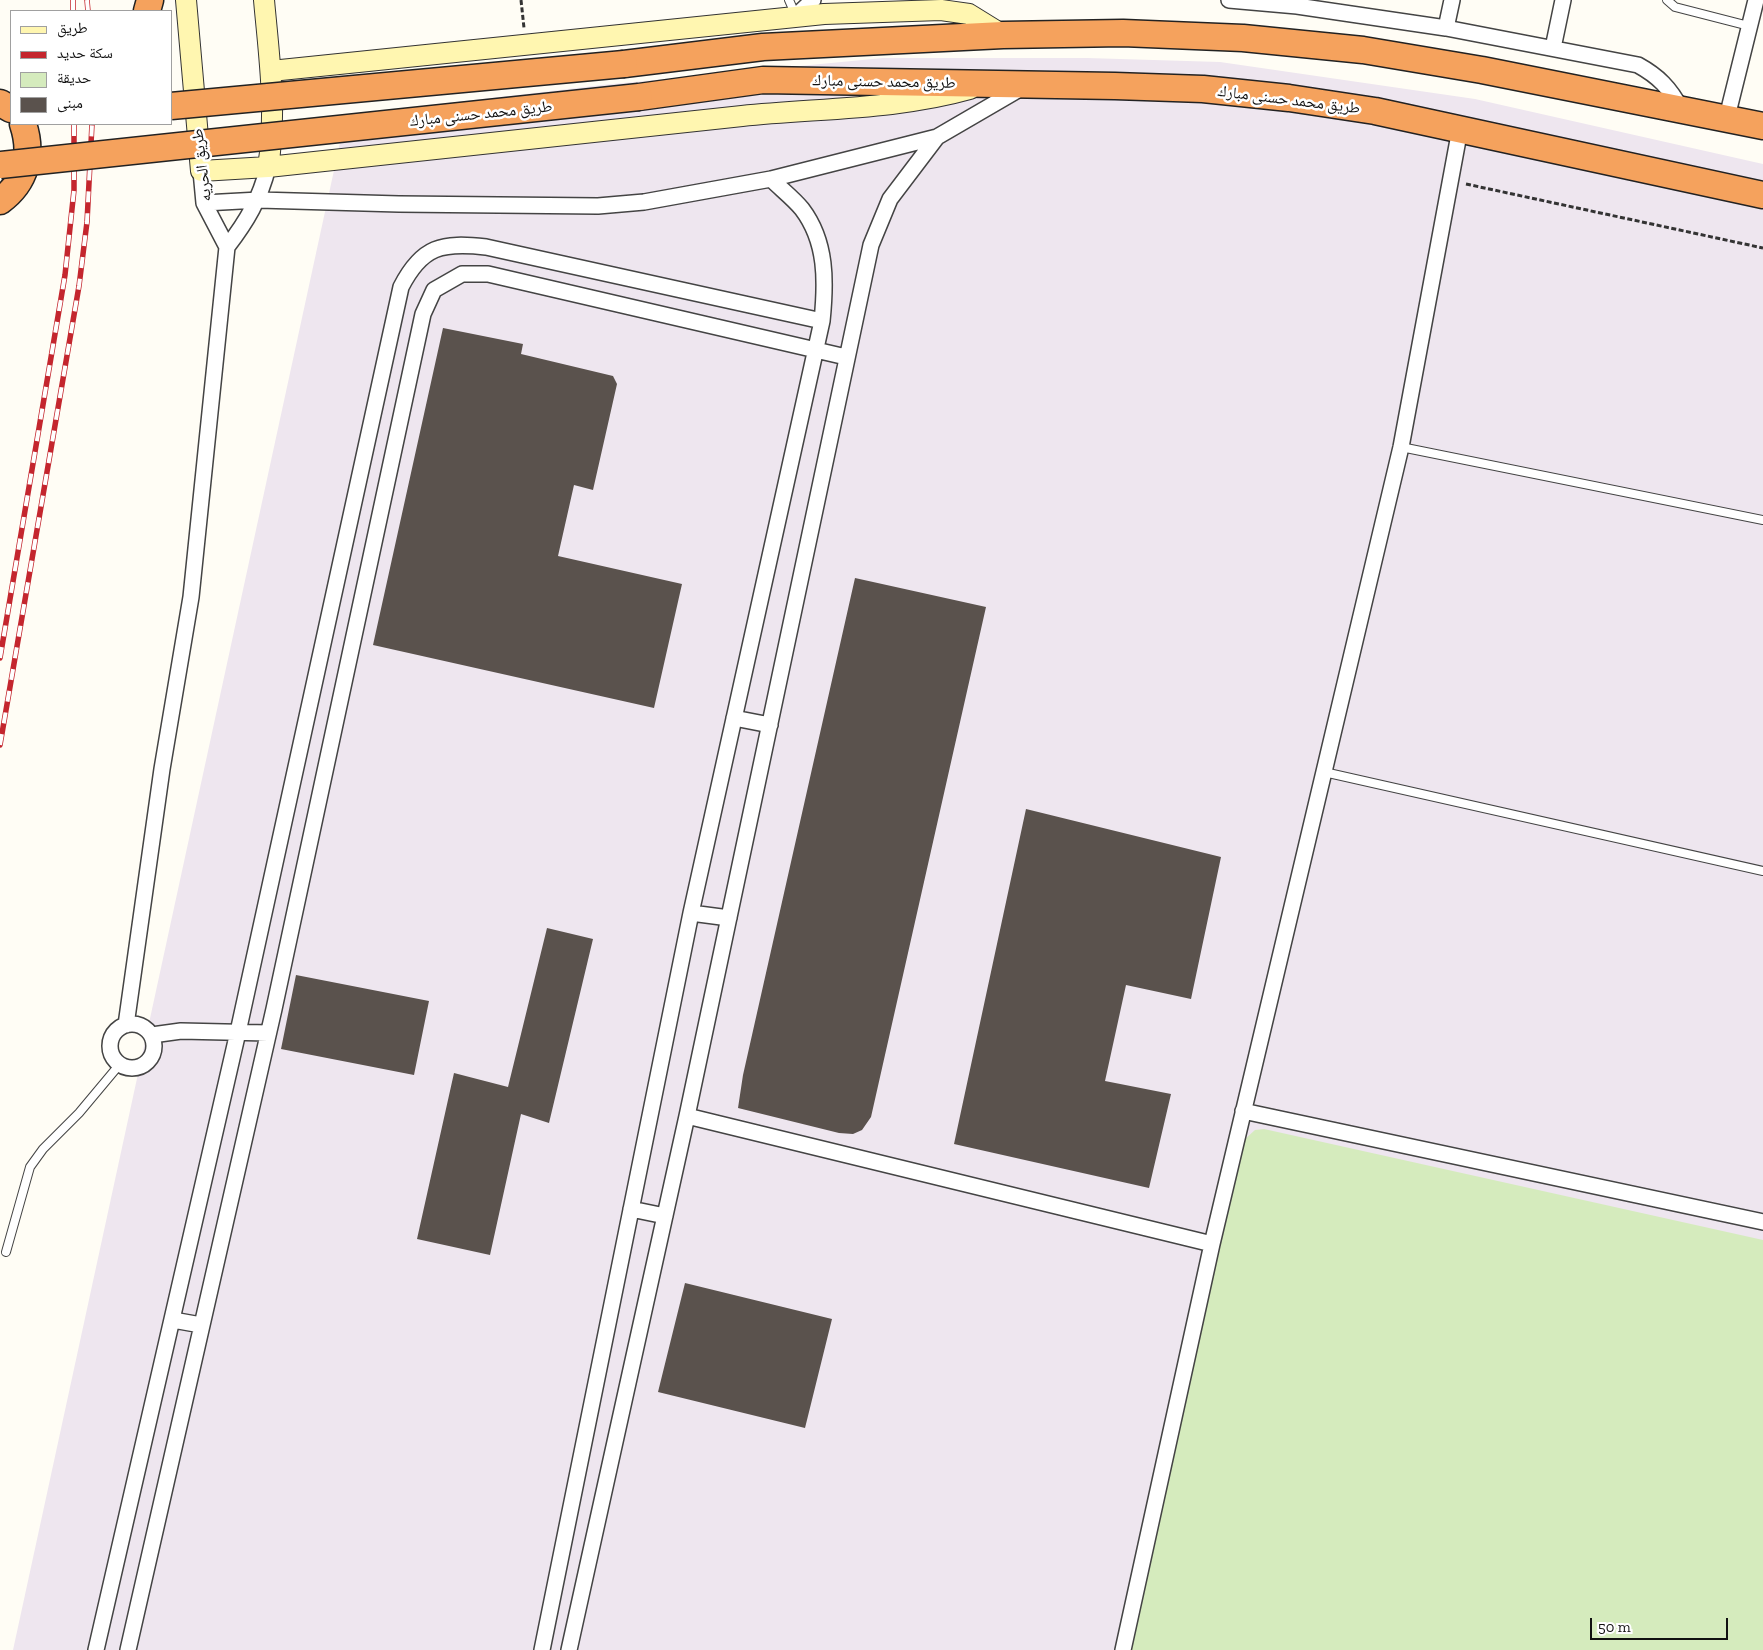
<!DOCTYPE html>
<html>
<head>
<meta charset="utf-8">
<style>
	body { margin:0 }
	#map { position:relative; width:1763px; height:1650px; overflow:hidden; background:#fffdf5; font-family:"Zilla Slab","Noto Naskh Arabic",serif }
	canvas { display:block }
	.legend { position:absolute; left:10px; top:10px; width:162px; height:115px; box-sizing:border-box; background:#fff; border:1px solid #a0a0a0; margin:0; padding:6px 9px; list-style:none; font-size:15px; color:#111 }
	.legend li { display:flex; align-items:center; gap:10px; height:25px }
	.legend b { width:25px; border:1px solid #a0a0a0 }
	.scale { position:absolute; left:1590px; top:1618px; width:138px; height:22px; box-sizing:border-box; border:2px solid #111; border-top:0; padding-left:6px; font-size:15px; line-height:18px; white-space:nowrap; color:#111; -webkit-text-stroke:4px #fff; paint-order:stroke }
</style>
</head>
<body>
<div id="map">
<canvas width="1763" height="1650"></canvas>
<ul class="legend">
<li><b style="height:6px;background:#fff6b0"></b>طريق</li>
<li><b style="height:6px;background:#c4262e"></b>سكة حديد</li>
<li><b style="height:14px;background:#d5ebbd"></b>حديقة</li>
<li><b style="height:14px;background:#5a524d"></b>مبنى</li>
</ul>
<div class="scale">50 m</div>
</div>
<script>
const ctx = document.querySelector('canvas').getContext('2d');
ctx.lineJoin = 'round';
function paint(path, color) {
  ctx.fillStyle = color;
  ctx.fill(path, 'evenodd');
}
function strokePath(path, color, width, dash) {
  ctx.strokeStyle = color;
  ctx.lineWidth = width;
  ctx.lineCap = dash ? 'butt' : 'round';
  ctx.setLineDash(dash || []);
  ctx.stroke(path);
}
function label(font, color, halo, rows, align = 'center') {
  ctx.font = font + ' "Zilla Slab","Noto Naskh Arabic",serif';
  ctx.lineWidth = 5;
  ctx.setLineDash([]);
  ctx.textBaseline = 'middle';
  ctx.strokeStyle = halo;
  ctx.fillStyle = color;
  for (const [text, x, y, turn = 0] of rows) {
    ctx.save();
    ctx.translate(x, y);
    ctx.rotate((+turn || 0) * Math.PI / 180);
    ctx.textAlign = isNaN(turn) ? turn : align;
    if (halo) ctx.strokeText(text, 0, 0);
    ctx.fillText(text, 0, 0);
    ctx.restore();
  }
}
const industrial = new Path2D(`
	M 883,58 L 1087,58 L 1220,62 L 1475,99 L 1763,164 L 1763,1650 L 13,1650 L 346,115 L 602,85 Z`);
const green = new Path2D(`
	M 1264,1129 L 1763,1240 L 1763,1650 L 1129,1650 L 1244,1140 L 1255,1130 Z`);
const building = new Path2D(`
	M 443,328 L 523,344 L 521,354 L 613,376 L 617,384 L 593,490 L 574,485 L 558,556 L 682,584 L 654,708 L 373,645 Z
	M 855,578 L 986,607 L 871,1117 L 862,1130 L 853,1134 L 839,1133 L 738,1108 L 743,1075 Z
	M 1026,809 L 1221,857 L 1191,999 L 1126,985 L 1105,1081 L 1171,1094 L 1149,1188 L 954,1144 Z
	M 547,928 L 593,939 L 549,1123 L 521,1114 L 490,1255 L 417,1239 L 454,1073 L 508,1087 Z
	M 296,975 L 429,1001 L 414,1075 L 281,1049 Z
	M 685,1283 L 832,1319 L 805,1428 L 658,1392 Z`);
const path = new Path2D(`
	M 521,0 L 524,28
	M 1466,184 L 1763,248`);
const lane = new Path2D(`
	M 789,0 L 796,16
	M 1667,0 L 1675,7 L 1749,26
	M 1401,447 L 1763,520
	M 1324,772 L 1763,871
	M 6,1252 L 30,1167 L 43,1149 L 79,1113 L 120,1064`);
const street = new Path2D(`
	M 1229,0 L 1297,6 L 1446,28 L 1638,65 C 1658,76 1670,88 1681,109
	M 796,16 L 813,0
	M 1446,28 L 1452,0
	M 1553,48 L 1563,0
	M 1727,117 L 1756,0
	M 201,171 L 204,203 L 227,247
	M 204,203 L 259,200 L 399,204 L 598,206 L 644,202 L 771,179 L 937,137 L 1023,87
	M 227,247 C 247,221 260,199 268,167
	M 734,718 L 770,725
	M 691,913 L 729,918
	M110 1046a22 22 0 1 1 44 0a22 22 0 1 1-44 0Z
	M 126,1025 L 162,769 L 191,597 L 227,247
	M 152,1035 L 181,1031 L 268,1033
	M 1243,1111 L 1763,1222
	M 687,1116 L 1212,1244
	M 631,1209 L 665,1216
	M 173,1320 L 201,1325
	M 96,1650 L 238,1032 L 401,287 C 422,246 442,242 486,247 L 822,321
	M 128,1650 L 274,1009 L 423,314 L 434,290 L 462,274 L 488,274 L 846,357
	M 542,1650 L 691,913 L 822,321 C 826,282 827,242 802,209 C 793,198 781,189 771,179
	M 569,1650 L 687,1116 L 871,245 L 890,199 L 937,137
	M 1123,1650 L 1212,1244 L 1401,447 L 1460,129`);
const secondary = new Path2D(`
	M 186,0 L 201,171 L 268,167 C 426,150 584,133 742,116 C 818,108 896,110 970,89
	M 264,0 C 269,56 277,111 268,167
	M 271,71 L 824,14 L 941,10 L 969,14 L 1003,35`);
const highway = new Path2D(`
	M 147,11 L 150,0
	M 624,64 L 763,47 L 1003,35 L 1123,33 L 1243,38 L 1363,50 L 1482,70 L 1763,126
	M 639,97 L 763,80 L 1115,86 L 1203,89 L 1289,98 L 1375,111 L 1763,195
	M 0,103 L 11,109
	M 0,201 C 26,182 33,154 23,124`);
const rail = new Path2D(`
	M 73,0 L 73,11
	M 87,0 L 88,11
	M 0,658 L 65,275 L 74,190 L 74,124
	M 0,745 L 79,286 L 87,222 L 92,124`);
const highwayBridge = new Path2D(`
	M 171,106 L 624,64
	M 0,165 L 639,97`);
const streetNames = [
	["طريق محمد حسنى مبارك",884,82,1],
	["طريق محمد حسنى مبارك",1289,100,7],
	["طريق محمد حسنى مبارك",481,114,-6],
	["طريق الحريه",202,165,-97]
];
paint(industrial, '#eee6ef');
paint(green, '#d5ebbd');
paint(building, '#5a524d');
strokePath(lane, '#444', 10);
strokePath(street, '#444', 18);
strokePath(secondary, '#333', 22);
strokePath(highway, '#222', 29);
strokePath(path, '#333', 3, [5, 2.5]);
strokePath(lane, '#fff', 8);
strokePath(street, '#fff', 15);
strokePath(secondary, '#fff6b0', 20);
strokePath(highway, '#f5a25d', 26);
strokePath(rail, '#c4262e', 5.5);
strokePath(rail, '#fff', 4, [11]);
strokePath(highwayBridge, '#222', 29, []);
strokePath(highwayBridge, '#f5a25d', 26);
label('16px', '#111', '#fff', streetNames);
</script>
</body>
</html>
